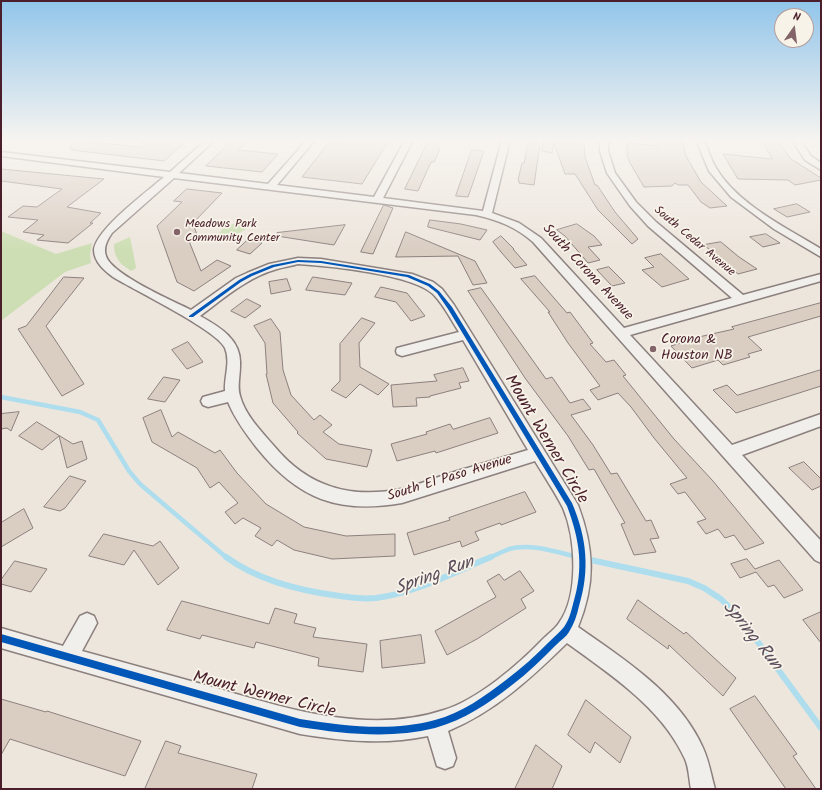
<!DOCTYPE html>
<html>
<head>
<meta charset="utf-8">
<style>
	body { margin:0 }
	#map { position:relative; width:822px; height:790px; overflow:hidden; background:#ede6dd; font-family:Kalam,sans-serif }
	canvas { display:block }
	.frame { position:absolute; inset:0; border:2px solid #4a1f2b; pointer-events:none }
	.north { position:absolute; left:774px; top:8px; width:40px; height:40px; box-sizing:border-box; background:#f7f3e8; border:1px solid #b29e9c; border-radius:50%; rotate:14deg; font-size:11px; font-weight:700; line-height:16px; text-align:center; color:#4a1f2b }
	.north::after { content:''; display:block; margin:auto; width:14px; height:18px; background:#836569; clip-path:polygon(50% 0,100% 100%,50% 72%,0 100%) }
</style>
</head>
<body>
<div id="map">
<canvas width="822" height="790"></canvas>
<div class="frame"></div>
<div class="north">N</div>
</div>
<script>
const ctx = document.querySelector('canvas').getContext('2d');
ctx.lineJoin = 'round';
function paint(path, color) {
  ctx.fillStyle = color;
  ctx.fill(path, 'evenodd');
}
function strokePath(path, color, width, dash) {
  ctx.strokeStyle = color;
  ctx.lineWidth = width;
  ctx.lineCap = dash ? 'butt' : 'round';
  ctx.setLineDash(dash || []);
  ctx.stroke(path);
}
function label(font, color, halo, rows, align = 'center') {
  ctx.font = font + ' Kalam,sans-serif';
  ctx.lineWidth = 3.5;
  ctx.setLineDash([]);
  ctx.textBaseline = 'middle';
  ctx.strokeStyle = halo;
  ctx.fillStyle = color;
  for (const [text, x, y, turn = 0] of rows) {
    ctx.save();
    ctx.translate(x, y);
    ctx.rotate((+turn || 0) * Math.PI / 180);
    ctx.textAlign = isNaN(turn) ? turn : align;
    if (halo) ctx.strokeText(text, 0, 0);
    ctx.fillText(text, 0, 0);
    ctx.restore();
  }
}
const green = new Path2D(`
	M 242,223 L 251,226 L 231,238 L 221,240 L 217,237 C 222,226 230,223 242,223 Z
	M 1,231 L 56,254 L 92,243 L 90,255 L 91,263 L 65,272 L 1,321 Z
	M 130,237 L 136,267 L 135,269 L 131,271 C 119,263 114,258 114,244 Z`);
const streamFar1 = new Path2D(`
	M 1,397 L 80,412 L 98,420 L 129,471 L 140,484 L 227,558
	M 489,558 C 495,555 502,552 509,549 C 530,543 557,552 577,557`);
const stream = new Path2D(`
	M 226,557 C 259,581 300,591 340,596 C 352,598 364,599 376,598 C 416,593 454,572 491,557
	M 586,559 L 688,581 L 704,588 L 721,599 L 741,619 L 821,728`);
const building = new Path2D(`
	M 72,140 L 142,147 L 142,140 L 188,140 L 164,161 L 71,150 Z
	M 233,140 L 248,140 L 238,150 L 278,154 L 262,172 L 206,166 Z
	M 349,140 L 389,140 L 362,184 L 302,177 L 329,142 L 346,144 Z
	M 429,140 L 441,140 L 437,149 L 440,149 L 434,162 L 431,162 L 418,191 L 405,189 Z
	M 544,140 L 574,144 L 574,140 L 584,140 L 585,157 L 595,185 L 597,185 L 615,212 L 638,239 L 632,244 L 598,210 L 575,174 L 565,174 L 554,143 L 552,153 L 542,151 Z
	M 658,140 L 682,140 L 686,156 L 701,182 L 727,206 L 710,208 L 701,202 L 688,185 L 678,185 L 675,183 L 672,186 L 644,187 L 630,163 L 627,155 L 627,143 L 659,146 Z
	M 762,140 L 777,140 L 791,159 L 821,178 L 821,180 L 795,185 L 788,180 L 738,179 L 723,154 L 772,159 Z
	M 528,142 L 540,144 L 534,185 L 519,183 L 519,181 L 518,180 L 522,163 L 524,163 Z
	M 472,150 L 484,151 L 468,197 L 456,196 Z
	M 1,169 L 104,179 L 67,207 L 101,213 L 90,223 L 93,223 L 68,243 L 37,240 L 44,235 L 23,232 L 38,220 L 8,217 L 23,206 L 37,207 L 62,189 L 1,181 Z
	M 187,189 L 222,193 L 193,223 L 198,238 L 189,241 L 201,271 L 217,260 L 231,266 L 194,291 L 177,282 L 157,226 L 182,202 L 174,201 Z
	M 797,204 L 810,212 L 787,217 L 774,209 Z
	M 384,205 L 393,208 L 373,254 L 361,252 Z
	M 430,220 L 461,224 L 487,230 L 480,240 L 428,227 Z
	M 577,224 L 594,236 L 602,245 L 588,247 L 600,260 L 588,263 L 565,236 L 557,230 Z
	M 345,225 L 334,245 L 277,236 L 277,233 Z
	M 406,232 L 475,261 L 487,283 L 473,285 L 458,256 L 396,257 Z
	M 766,234 L 780,243 L 763,247 L 750,237 Z
	M 501,236 L 514,249 L 513,249 L 527,265 L 515,268 L 501,252 L 493,242 Z
	M 249,239 L 262,243 L 250,254 L 237,250 Z
	M 721,242 L 739,257 L 757,269 L 738,274 L 704,245 Z
	M 661,254 L 689,279 L 662,287 L 642,270 L 654,267 L 645,258 Z
	M 609,267 L 625,283 L 612,286 L 597,270 Z
	M 535,276 L 567,313 L 570,312 L 593,343 L 590,344 L 606,362 L 614,360 L 626,375 L 623,376 L 674,439 L 713,481 L 764,543 L 745,550 L 734,535 L 725,538 L 718,529 L 706,534 L 697,522 L 706,519 L 685,492 L 678,494 L 670,484 L 687,478 L 654,438 L 631,407 L 618,393 L 598,400 L 590,390 L 600,386 L 568,343 L 548,312 L 550,312 L 521,279 Z
	M 64,277 L 84,278 L 46,326 L 84,384 L 62,396 L 18,329 L 26,326 Z
	M 313,277 L 352,283 L 345,295 L 306,290 Z
	M 287,279 L 291,290 L 271,294 L 269,282 Z
	M 381,287 L 407,293 L 425,316 L 411,321 L 396,302 L 375,297 Z
	M 481,288 L 546,379 L 552,377 L 570,403 L 583,399 L 591,409 L 571,415 L 593,445 L 611,474 L 617,473 L 646,521 L 651,520 L 659,538 L 650,539 L 656,552 L 634,555 L 621,524 L 625,523 L 594,469 L 589,470 L 568,436 L 525,378 L 468,291 Z
	M 247,299 L 261,306 L 245,318 L 231,311 Z
	M 821,303 L 821,316 L 748,337 L 762,350 L 748,354 L 750,357 L 723,365 L 718,360 L 692,368 L 671,346 L 703,336 L 734,329 L 732,327 Z
	M 362,318 L 375,323 L 359,343 L 360,367 L 389,384 L 378,395 L 360,384 L 346,398 L 331,390 L 340,381 L 340,344 Z
	M 271,319 L 280,332 L 283,370 L 291,395 L 314,420 L 320,415 L 332,425 L 323,432 L 339,444 L 372,450 L 367,467 L 326,459 L 297,433 L 298,432 L 273,403 L 266,374 L 267,374 L 265,343 L 254,326 Z
	M 188,342 L 203,362 L 187,369 L 172,350 Z
	M 463,368 L 469,381 L 459,383 L 461,388 L 430,396 L 430,397 L 416,398 L 417,406 L 393,407 L 391,385 L 437,381 L 434,375 Z
	M 821,370 L 821,386 L 736,413 L 713,390 L 727,385 L 737,395 Z
	M 164,377 L 180,380 L 165,402 L 148,399 Z
	M 161,410 L 172,437 L 178,432 L 215,453 L 220,450 L 237,473 L 266,504 L 304,527 L 346,536 L 395,534 L 395,556 L 332,559 L 294,550 L 277,540 L 272,546 L 255,536 L 261,528 L 243,518 L 235,524 L 225,512 L 238,503 L 219,482 L 210,488 L 197,468 L 152,442 L 143,418 Z
	M 19,412 L 11,431 L 7,428 L 1,429 L 1,414 Z
	M 490,418 L 498,433 L 436,453 L 435,451 L 397,461 L 391,444 L 427,434 L 426,432 L 450,424 L 453,429 Z
	M 37,422 L 73,444 L 82,441 L 87,459 L 67,468 L 59,436 L 42,450 L 19,436 Z
	M 804,462 L 821,479 L 821,486 L 812,490 L 789,468 Z
	M 70,476 L 86,481 L 65,508 L 60,511 L 44,507 Z
	M 525,492 L 536,512 L 501,525 L 500,523 L 475,532 L 479,540 L 462,547 L 460,541 L 414,555 L 407,533 L 450,520 L 449,518 Z
	M 24,509 L 33,528 L 1,547 L 1,523 Z
	M 104,534 L 153,546 L 160,541 L 179,568 L 158,585 L 134,550 L 124,565 L 89,556 Z
	M 747,559 L 755,569 L 779,560 L 803,590 L 784,598 L 774,585 L 768,587 L 756,572 L 740,578 L 731,564 Z
	M 15,561 L 47,569 L 31,592 L 1,584 L 1,580 Z
	M 520,571 L 534,591 L 521,599 L 526,608 L 477,639 L 447,655 L 435,631 L 496,597 L 487,581 L 499,574 L 504,580 Z
	M 638,600 L 684,634 L 686,632 L 736,678 L 723,696 L 669,645 L 668,649 L 627,619 Z
	M 182,601 L 269,624 L 275,608 L 297,614 L 294,623 L 316,628 L 313,637 L 367,644 L 363,672 L 318,666 L 319,658 L 256,642 L 254,648 L 202,635 L 200,639 L 167,630 Z
	M 821,612 L 821,643 L 803,620 Z
	M 421,635 L 425,663 L 382,668 L 380,641 Z
	M 755,696 L 797,754 L 793,756 L 816,789 L 786,789 L 730,709 Z
	M 1,699 L 46,712 L 47,711 L 141,741 L 125,776 L 10,739 L 1,755 Z
	M 586,700 L 631,737 L 620,763 L 595,742 L 590,753 L 568,735 Z
	M 166,741 L 181,746 L 178,753 L 257,774 L 252,789 L 145,789 Z
	M 536,745 L 562,766 L 552,789 L 515,789 Z`);
const street = new Path2D(`
	M 206,140 L 215,140 L 179,173 L 268,184 L 307,140 L 315,140 L 277,185 L 374,197 L 405,140 L 413,140 L 383,198 L 483,211 L 502,140 L 510,140 L 492,213 L 519,223 L 541,238 L 624,328 L 732,298 L 648,226 L 630,206 L 607,173 L 600,151 L 600,140 L 608,140 L 608,151 L 615,173 L 636,202 L 656,222 L 743,295 L 821,274 L 821,281 L 630,335 L 732,445 L 821,414 L 821,426 L 742,455 L 821,541 L 821,563 L 815,560 L 533,242 C 516,227 498,220 476,215 L 174,178 L 112,233 C 107,240 103,248 106,256 C 111,274 173,301 191,310 L 236,278 L 247,273 L 269,264 L 298,258 L 321,259 L 412,274 L 433,282 L 442,289 L 454,305 L 578,505 C 594,548 596,583 578,627 C 625,660 679,694 703,748 C 709,761 711,775 715,789 L 691,789 C 689,779 689,768 685,759 C 662,708 611,675 567,643 C 531,678 496,711 448,731 L 456,758 L 453,766 L 445,769 L 437,766 L 428,736 C 385,745 342,741 300,734 L 1,648 L 1,628 L 63,646 L 80,616 L 87,613 L 94,616 L 97,623 L 82,651 C 127,663 171,676 216,688 C 288,709 369,735 444,710 C 477,700 518,665 542,640 C 548,634 555,629 559,623 C 579,596 576,538 563,508 C 555,492 544,476 535,461 L 402,503 C 338,514 298,499 257,448 C 246,434 235,419 228,402 L 208,407 L 203,405 L 201,401 L 203,397 L 225,391 C 224,377 231,362 225,348 C 217,330 134,290 113,277 C 105,271 94,262 94,250 C 96,229 148,191 164,177 L 1,156 L 1,152 L 170,172 ZM 298,264 C 328,266 412,274 433,294 C 444,305 451,320 459,332 L 397,348 L 396,351 L 397,354 L 402,356 L 463,340 L 528,450 C 500,458 472,467 444,475 C 430,480 415,486 401,489 C 350,499 308,487 274,446 C 261,431 245,415 240,396 C 237,387 240,376 240,366 C 242,340 220,327 200,316 C 224,298 248,277 277,269 C 284,267 291,266 298,264 Z
	M 696,140 L 704,140 C 708,149 711,160 716,168 C 737,204 787,228 821,249 L 821,257 L 774,229 L 731,197 L 709,171 Z
	M 792,140 L 800,140 L 811,156 L 821,163 L 821,170 L 805,160 Z`);
const cycleway = new Path2D(`
	M 298,260 L 321,261 L 409,275 L 430,284 L 439,291 L 452,307 L 572,503 C 587,538 590,570 579,606 C 577,615 574,624 569,632 C 566,637 561,640 556,645 C 542,659 528,673 512,685 C 489,703 464,720 435,728 C 391,739 345,734 300,727 L 1,642 L 1,634 L 300,719 C 345,726 391,732 435,720 C 462,713 485,696 506,680 C 522,668 536,655 549,642 C 554,637 560,632 564,627 C 569,620 571,612 573,604 C 584,568 580,541 567,506 L 448,309 L 437,293 L 428,286 L 407,277 L 321,263 L 298,262 L 274,267 L 252,276 L 241,282 L 193,317 L 189,317 L 189,316 L 239,280 L 250,274 L 272,265 Z`);
const markers = [
	[177,232,4,"#836569"],
	[653,349,4,"#836569"]
];
const farPoinames = [
	["Meadows Park",185,225],
	["Community Center",185,239]
];
const farStreetnames = [
	["South Cedar Avenue",694,242,40]
];
const streetNames = [
	["South Corona Avenue",587,273,47],
	["South El Paso Avenue",450,479,-17]
];
const poiNames = [
	["Corona &",661,341],
	["Houston NB",661,357]
];
const nearStreetnames = [
	["Mount Werner Circle",545,440,59],
	["Mount Werner Circle",264,696,14]
];
const nearWaternames = [
	["Spring Run",435,577,-20],
	["Spring Run",751,637,51]
];
paint(green, '#cddeb4');
strokePath(streamFar1, '#aedeed', 4.5);
strokePath(stream, '#aedeed', 6);
paint(building, '#dacec3');
strokePath(building, '#8c807e', 1);
strokePath(street, '#8c807e', 3);
paint(street, '#f1efeb');
paint(cycleway, '#0057b8');
const sky = ctx.createLinearGradient(0, 0, 0, 250);
sky.addColorStop(0, '#91c5ea');
sky.addColorStop(0.56, '#f7f4f0');
sky.addColorStop(1, '#f7f4f000');
ctx.fillStyle = sky;
ctx.fillRect(0, 0, 822, 250);
for (const [x, y, r, color] of markers) {
  const dot = new Path2D();
  dot.arc(x, y, r, 0, 2 * Math.PI);
  ctx.fillStyle = color;
  ctx.fill(dot);
  strokePath(dot, '#f7f3e8', 1.5);
}
label('12px', '#4a1f2b', '#f7f3e8', farPoinames, 'left');
label('12px', '#4a1f2b', '#f7f3e8', farStreetnames);
label('14px', '#4a1f2b', '#f7f3e8', streetNames);
label('14px', '#4a1f2b', '#f7f3e8', poiNames, 'left');
label('17px', '#4a1f2b', '#f7f3e8', nearStreetnames);
label('italic 18px', '#5c4e5d', '#f7f3e8', nearWaternames);
</script>
</body>
</html>
